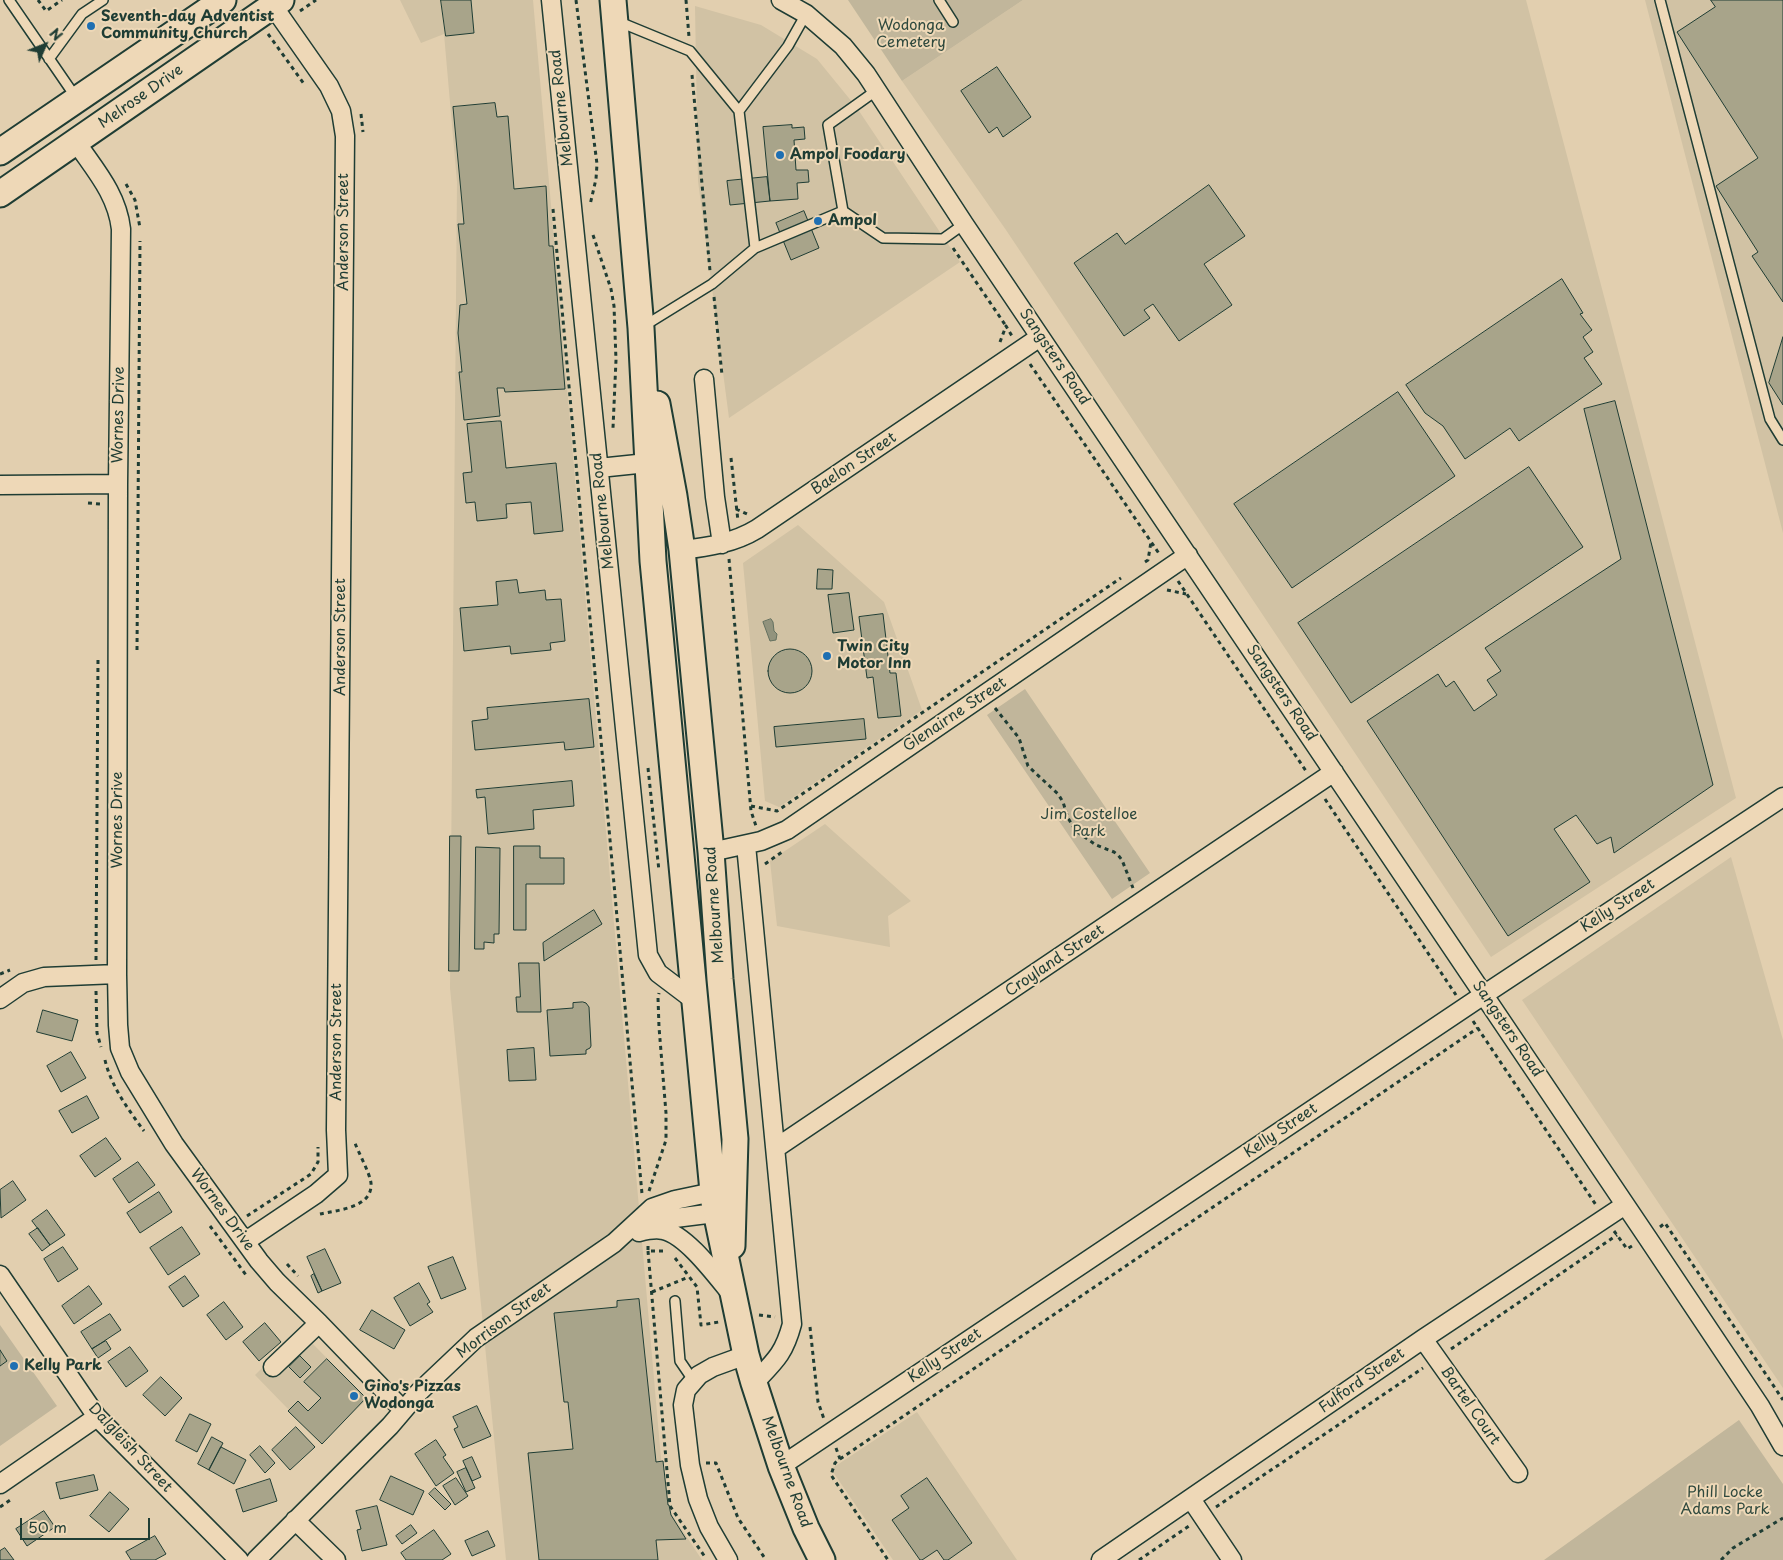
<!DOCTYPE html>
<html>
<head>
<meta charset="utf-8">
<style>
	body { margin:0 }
	#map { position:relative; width:1783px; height:1560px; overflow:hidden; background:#e2cfaf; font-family:"Playpen Sans",sans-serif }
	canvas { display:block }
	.north { position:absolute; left:20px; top:20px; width:50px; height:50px; -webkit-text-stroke:4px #eed8b7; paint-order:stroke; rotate:46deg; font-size:14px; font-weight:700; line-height:20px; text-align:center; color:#1f3d34 }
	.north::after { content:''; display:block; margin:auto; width:18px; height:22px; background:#1f3d34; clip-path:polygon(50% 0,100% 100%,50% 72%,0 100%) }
	.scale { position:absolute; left:20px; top:1518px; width:130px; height:22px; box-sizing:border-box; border:2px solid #1f3d34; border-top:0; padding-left:6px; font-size:15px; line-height:18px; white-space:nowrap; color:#1f3d34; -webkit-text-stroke:4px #eed8b7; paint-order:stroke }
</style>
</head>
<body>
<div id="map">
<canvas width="1783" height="1560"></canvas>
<div class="north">N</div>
<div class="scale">50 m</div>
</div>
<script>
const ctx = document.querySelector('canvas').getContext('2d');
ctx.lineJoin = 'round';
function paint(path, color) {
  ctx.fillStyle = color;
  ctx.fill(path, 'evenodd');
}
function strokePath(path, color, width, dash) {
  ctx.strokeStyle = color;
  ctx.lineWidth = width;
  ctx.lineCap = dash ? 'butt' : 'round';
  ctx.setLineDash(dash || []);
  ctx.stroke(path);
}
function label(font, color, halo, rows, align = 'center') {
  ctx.font = font + ' "Playpen Sans",sans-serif';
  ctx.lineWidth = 4;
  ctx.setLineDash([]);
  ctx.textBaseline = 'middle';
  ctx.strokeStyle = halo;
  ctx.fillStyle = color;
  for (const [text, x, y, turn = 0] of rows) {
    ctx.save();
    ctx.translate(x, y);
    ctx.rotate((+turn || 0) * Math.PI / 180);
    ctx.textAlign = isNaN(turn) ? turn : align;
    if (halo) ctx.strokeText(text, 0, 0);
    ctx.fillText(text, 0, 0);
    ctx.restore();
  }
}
const built = new Path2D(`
	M 400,0 L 533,0 L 665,1504 L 702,1560 L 506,1560 L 450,988 L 457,182 L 444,34 L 421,43 Z
	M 1023,0 L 1526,0 L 1736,798 L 1491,957 L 1006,230 L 902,81 Z
	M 1645,0 L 1783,0 L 1783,533 Z
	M 695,6 L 761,25 L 817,59 L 857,108 L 960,262 L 729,418 L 698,181 Z
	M 798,525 L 884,602 L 922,710 L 779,807 L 765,801 L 743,563 Z
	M 825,824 L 911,901 L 888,916 L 890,947 L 777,926 L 770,861 Z
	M 1731,857 L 1783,1040 L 1783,1388 L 1522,1000 Z
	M 311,1342 L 367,1399 L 322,1444 L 255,1375 L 266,1364 L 278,1375 Z
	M 917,1412 L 1017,1560 L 893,1560 L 831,1469 Z`);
const green = new Path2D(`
	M 848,0 L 1023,0 L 902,81 Z
	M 1025,689 L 1150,873 L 1112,899 L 987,715 Z
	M 0,1325 L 57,1406 L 0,1446 Z
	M 1739,1420 L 1783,1484 L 1783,1560 L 1544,1560 Z`);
const water = new Path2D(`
	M 771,619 L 773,622 L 774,631 L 777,634 L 776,640 L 770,641 L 763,622 Z`);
const building = new Path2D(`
	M 441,0 L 471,0 L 474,33 L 446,36 Z
	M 1711,0 L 1783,0 L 1783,302 L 1752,256 L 1758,252 L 1716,186 L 1758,158 L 1677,32 L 1715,7 Z
	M 997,67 L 1031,117 L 1003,137 L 997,127 L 989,133 L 961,91 Z
	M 495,103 L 497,117 L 508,116 L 514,189 L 546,186 L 549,246 L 553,246 L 565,389 L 505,392 L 504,388 L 497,388 L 500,416 L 464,420 L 459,372 L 462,372 L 458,333 L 460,305 L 467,304 L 458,224 L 464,224 L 453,107 Z
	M 792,125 L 792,128 L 804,127 L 805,139 L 794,140 L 796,170 L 808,170 L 809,182 L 797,183 L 798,199 L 770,201 L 763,127 Z
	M 767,177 L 770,201 L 730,205 L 727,181 Z
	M 1209,185 L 1245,236 L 1204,264 L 1232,305 L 1179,341 L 1153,304 L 1144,310 L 1150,318 L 1124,336 L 1074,263 L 1117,233 L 1125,244 Z
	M 804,211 L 819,248 L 791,260 L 776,223 Z
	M 1562,279 L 1583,313 L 1580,314 L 1592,330 L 1583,337 L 1593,352 L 1584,358 L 1602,384 L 1519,441 L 1510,428 L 1465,459 L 1443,426 L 1425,413 L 1406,385 Z
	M 1783,337 L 1783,405 L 1769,383 Z
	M 1398,392 L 1455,476 L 1292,588 L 1234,504 Z
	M 1615,401 L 1713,785 L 1614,853 L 1611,837 L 1597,844 L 1576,815 L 1554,829 L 1590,882 L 1508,936 L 1367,721 L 1438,674 L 1446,687 L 1454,681 L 1474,711 L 1497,695 L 1487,680 L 1501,671 L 1485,648 L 1621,559 L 1584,409 Z
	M 498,421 L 501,421 L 506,468 L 556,463 L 563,531 L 534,534 L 531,502 L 506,504 L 507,518 L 477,521 L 475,502 L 466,503 L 463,473 L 472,472 L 467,424 Z
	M 1529,467 L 1583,547 L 1351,703 L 1298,623 Z
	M 818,569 L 833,570 L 832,589 L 817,589 Z
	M 517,580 L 519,593 L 545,590 L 546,600 L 561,599 L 565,641 L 550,643 L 551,650 L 511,654 L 510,646 L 464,651 L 460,608 L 498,605 L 496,582 Z
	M 849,593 L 854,630 L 833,633 L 828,595 Z
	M 883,614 L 890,673 L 896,673 L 901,716 L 878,718 L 873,677 L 867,678 L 859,617 Z
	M768 671a22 22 0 1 1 44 0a22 22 0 1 1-44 0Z
	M 589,699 L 594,747 L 565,750 L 564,742 L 475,750 L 472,721 L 488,719 L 487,708 Z
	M 864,719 L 866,739 L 776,747 L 774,727 Z
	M 572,781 L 574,806 L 533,810 L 534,829 L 488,834 L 485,797 L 477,798 L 476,790 Z
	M 450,836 L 461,836 L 459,971 L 449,971 Z
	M 514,846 L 540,846 L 540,858 L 564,858 L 564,884 L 526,884 L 526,930 L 514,930 Z
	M 476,847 L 500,848 L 499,934 L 494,934 L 494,943 L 484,942 L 484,949 L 475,949 Z
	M 594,910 L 602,924 L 544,961 L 543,943 Z
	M 519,963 L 539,963 L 541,1012 L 517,1012 L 516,997 L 520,997 Z
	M 583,1002 L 586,1003 L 589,1007 L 591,1046 L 590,1048 L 586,1050 L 586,1054 L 550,1056 L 547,1010 L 573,1008 L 573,1003 Z
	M 43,1010 L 78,1020 L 72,1041 L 37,1032 Z
	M 534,1048 L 536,1080 L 509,1081 L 507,1050 Z
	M 71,1052 L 86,1078 L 61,1092 L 47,1066 Z
	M 87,1096 L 99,1118 L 72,1133 L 59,1111 Z
	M 106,1138 L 121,1159 L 95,1177 L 80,1156 Z
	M 138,1162 L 155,1185 L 129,1203 L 113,1179 Z
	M 13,1181 L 26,1200 L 1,1218 L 0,1190 Z
	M 159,1192 L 172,1212 L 140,1233 L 127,1213 Z
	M 47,1210 L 65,1235 L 50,1245 L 32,1221 Z
	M 182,1227 L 200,1254 L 168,1275 L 150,1248 Z
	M 38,1228 L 50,1245 L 42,1251 L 29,1234 Z
	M 63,1247 L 78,1269 L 58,1282 L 44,1259 Z
	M 325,1249 L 341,1283 L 322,1291 L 307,1257 Z
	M 453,1257 L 466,1289 L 441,1299 L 428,1267 Z
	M 314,1274 L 322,1291 L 318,1293 L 311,1276 Z
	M 185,1276 L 199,1296 L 183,1307 L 169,1287 Z
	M 419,1283 L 430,1302 L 427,1304 L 433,1312 L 410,1326 L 394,1298 Z
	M 89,1286 L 102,1304 L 74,1324 L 62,1306 Z
	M 639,1299 L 656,1462 L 663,1461 L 668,1505 L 669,1505 L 671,1515 L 686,1539 L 656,1540 L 658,1560 L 539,1560 L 528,1453 L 573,1449 L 568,1402 L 564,1402 L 554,1313 L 617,1307 L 617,1301 Z
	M 224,1302 L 243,1327 L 226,1340 L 207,1315 Z
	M 372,1310 L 405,1330 L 394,1349 L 360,1330 Z
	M 110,1314 L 121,1330 L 92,1349 L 81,1332 Z
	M 265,1323 L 281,1342 L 259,1361 L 243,1342 Z
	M 106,1341 L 111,1349 L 98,1358 L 92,1349 Z
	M 130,1347 L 148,1371 L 126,1387 L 108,1362 Z
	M 0,1350 L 7,1361 L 0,1366 Z
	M 300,1356 L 311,1367 L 300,1378 L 289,1367 Z
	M 327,1359 L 366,1398 L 322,1444 L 288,1411 L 298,1401 L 308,1411 L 321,1398 L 304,1382 Z
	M 161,1377 L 182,1398 L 165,1416 L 143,1395 Z
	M 477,1406 L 491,1436 L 463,1448 L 454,1429 L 458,1427 L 453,1417 Z
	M 190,1414 L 211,1424 L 197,1452 L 176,1441 Z
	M 296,1427 L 315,1447 L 290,1470 L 272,1450 Z
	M 212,1437 L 223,1443 L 209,1470 L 198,1464 Z
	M 436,1440 L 446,1455 L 443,1457 L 454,1473 L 436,1486 L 415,1454 Z
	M 260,1446 L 275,1463 L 265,1473 L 250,1455 Z
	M 221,1447 L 246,1460 L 234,1484 L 209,1470 Z
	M 472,1457 L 481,1477 L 472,1481 L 463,1461 Z
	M 466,1468 L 475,1488 L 466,1492 L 457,1472 Z
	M 94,1475 L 98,1490 L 60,1499 L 56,1483 Z
	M 391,1476 L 424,1491 L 413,1515 L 380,1500 Z
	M 456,1478 L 468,1496 L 455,1505 L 443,1486 Z
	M 927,1478 L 972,1543 L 948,1560 L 944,1560 L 937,1550 L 922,1560 L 920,1560 L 892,1520 L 909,1508 L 901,1496 Z
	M 270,1479 L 277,1501 L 243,1512 L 236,1490 Z
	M 435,1488 L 451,1504 L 445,1510 L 429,1494 Z
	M 110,1492 L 129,1509 L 109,1532 L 90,1516 Z
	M 377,1506 L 387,1545 L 362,1551 L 357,1530 L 361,1529 L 356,1511 Z
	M 44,1511 L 55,1527 L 27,1546 L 16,1529 Z
	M 411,1525 L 417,1533 L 402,1544 L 396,1536 Z
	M 434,1530 L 451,1554 L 442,1560 L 406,1560 L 401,1553 Z
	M 488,1531 L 495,1546 L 472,1556 L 465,1541 Z
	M 155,1536 L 166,1554 L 155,1560 L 131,1560 L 126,1552 Z
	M 5,1548 L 14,1560 L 0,1560 L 0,1551 Z`);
const path = new Path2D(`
	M 38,0 L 46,11 L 62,0
	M 576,0 L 597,164 L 596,179 L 590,205
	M 686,0 L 689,37
	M 300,11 L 316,0
	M 268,34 L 304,84
	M 692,75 L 710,271
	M 361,114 L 363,132
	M 126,184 L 135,200 L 140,228
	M 553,209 L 642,1194
	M 593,235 L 611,289 L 614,306 L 616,360 L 613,428
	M 953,248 L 1006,326
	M 714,297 L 722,375
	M 1000,342 L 1006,326 L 1012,336
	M 1030,364 L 1160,555
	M 731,458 L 738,521
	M 88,503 L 100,504
	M 736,509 L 747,514 L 749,512
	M 729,559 L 751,811 L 756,826
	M 1145,562 L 1148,560 L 1151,542
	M 1178,581 L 1306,771
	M 1167,590 L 1186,594
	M 137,650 L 140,241
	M 995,708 L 1019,738 L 1028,766 L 1058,794 L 1063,802 L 1068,818 L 1076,831 L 1096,845 L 1114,852 L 1118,855 L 1122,860 L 1133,888
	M 648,768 L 659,871
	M 1325,799 L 1456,995
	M 751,806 L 777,811 L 1121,578
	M 765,864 L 782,852
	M 96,960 L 98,659
	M 0,974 L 10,970
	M 96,991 L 97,1033 L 101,1047
	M 1473,1021 L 1596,1205
	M 105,1060 C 111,1086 128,1109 144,1131
	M 649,1191 L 666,1140 L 666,1113 L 659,1027 L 658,998 L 659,993
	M 320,1214 C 337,1210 373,1208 371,1183 C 369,1171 359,1154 355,1143
	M 247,1216 L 311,1174 L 318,1162 L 318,1147
	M 210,1226 L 246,1275
	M 1660,1227 L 1665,1223 L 1783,1400
	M 1614,1231 L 1627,1249 L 1632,1246
	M 648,1246 L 648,1251 L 666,1251
	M 648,1251 L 670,1506 L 705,1557
	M 675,1258 L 697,1287 L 701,1325 L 719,1322
	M 287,1264 L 298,1276
	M 652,1292 L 689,1277
	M 759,1315 L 775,1317
	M 810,1327 L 818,1402 L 824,1419
	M 1451,1349 L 1617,1235
	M 836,1448 L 840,1459 L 835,1463 L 831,1475 L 888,1560
	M 840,1459 L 1478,1028
	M 706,1463 L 716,1463 L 738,1518 L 766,1560
	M 0,1507 L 13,1498
	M 1216,1507 L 1423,1368
	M 1139,1560 L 1189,1526
	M 1721,1560 L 1733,1548 L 1783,1518`);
const lane = new Path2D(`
	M 9,0 L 77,99
	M 939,0 L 953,22
	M 1660,0 L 1770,419 L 1783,440
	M 617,21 L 690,51 L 739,111
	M 49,59 L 82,14 L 103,0
	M 843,211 L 883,238 L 943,239 L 964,224
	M 755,248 L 843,211 L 828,125 L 877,90
	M 644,326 L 712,284 L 755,248 L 739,111 L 788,46 L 806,14
	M 675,1301 L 680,1361 L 693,1380`);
const street = new Path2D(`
	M 551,0 L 648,955 L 658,973 L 695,1001
	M 781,0 L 806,14 L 843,46 L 866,74 L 964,224 L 1647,1237 L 1760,1406 L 1783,1446
	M 76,142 C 95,170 117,194 121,229 L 118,484 L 117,974 L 118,1025 L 120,1048 L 130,1072 L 174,1144 L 259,1261 L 277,1282 L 319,1323 L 403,1410
	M 704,379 L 715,497 L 722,544
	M 599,468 L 647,463
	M 0,485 L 118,484
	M 682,550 C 708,547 734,543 757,529 L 1040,337
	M 746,845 L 792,1324 C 784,1354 775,1361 754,1383
	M 711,852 L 761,841 L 787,830 L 1188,555
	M 0,999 L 23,983 L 44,977 L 117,974
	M 776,1148 L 1334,772
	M 648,1228 L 675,1218 L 715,1213
	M 639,1232 C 647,1230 655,1228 663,1230 C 687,1235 717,1277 733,1296
	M 246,1241 L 316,1194 L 338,1175 L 336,1130 L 345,136 L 341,111 L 329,86 L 273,6
	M 0,1275 L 97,1417 L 239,1560
	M 1423,1339 L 1518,1473
	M 273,1367 L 319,1323
	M 781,1466 L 1485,994 L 1783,797
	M 0,1484 L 97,1417
	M 1191,1499 L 1232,1560
	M 295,1520 L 336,1560
	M 256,1560 L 390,1426 L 419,1392 L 476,1338 L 614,1243 L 652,1208 L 675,1200 L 713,1192
	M 728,1560 L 709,1527 L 698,1499 L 690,1465 L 683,1405 L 686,1390 L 699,1375 L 713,1367 L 746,1355
	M 1101,1560 L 1423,1339 L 1625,1205`);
const secondary = new Path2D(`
	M 613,0 L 641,328 L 653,561 L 714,1202 L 746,1355 L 754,1383 L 781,1466 L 806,1528 L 822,1560
	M 0,152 L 223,0
	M 0,194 L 281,0
	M 657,404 L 674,496 L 682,550 L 711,852 L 720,979 L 735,1139 L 732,1246`);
const markers = [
	[91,26,5,"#1f6fb2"],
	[780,155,5,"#1f6fb2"],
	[818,221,5,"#1f6fb2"],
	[827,656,5,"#1f6fb2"],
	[14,1366,5,"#1f6fb2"],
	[354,1396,5,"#1f6fb2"]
];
const poiNames = [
	["Seventh-day Adventist",101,17],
	["Community Church",101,34],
	["Ampol Foodary",790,155],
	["Ampol",828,221],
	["Twin City",837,647],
	["Motor Inn",837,664],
	["Kelly Park",24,1366],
	["Gino's Pizzas",364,1387],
	["Wodonga",364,1404]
];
const parkNames = [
	["Wodonga",911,26],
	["Cemetery",911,43],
	["Jim Costelloe",1089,815],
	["Park",1089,832],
	["Phill Locke",1725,1493],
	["Adams Park",1725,1510]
];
const streetNames = [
	["Melrose Drive",141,97,-35],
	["Melbourne Road",562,108,-96],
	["Anderson Street",344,232,-90],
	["Sangsters Road",1054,357,56],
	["Wornes Drive",119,415,-89],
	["Baelon Street",854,464,-34],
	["Melbourne Road",603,511,-96],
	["Anderson Street",341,637,-90],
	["Sangsters Road",1281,693,56],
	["Glenairne Street",955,715,-34],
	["Wornes Drive",118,820,-90],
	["Melbourne Road",715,905,-94],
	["Kelly Street",1618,906,-33],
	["Croyland Street",1055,961,-34],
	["Sangsters Road",1507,1029,56],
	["Anderson Street",337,1042,-90],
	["Kelly Street",1281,1131,-34],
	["Wornes Drive",222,1210,54],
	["Morrison Street",504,1321,-37],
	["Kelly Street",945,1356,-34],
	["Fulford Street",1362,1381,-35],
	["Bartel Court",1470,1406,55],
	["Dalgleish Street",130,1448,47],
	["Melbourne Road",786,1472,70]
];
paint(built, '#d1c2a4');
paint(green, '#c1b69b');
paint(water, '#92937d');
strokePath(water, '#647160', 1);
paint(building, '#a8a48a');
strokePath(building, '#1f3d34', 1);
strokePath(lane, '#1f3d34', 12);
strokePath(street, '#1f3d34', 21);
strokePath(secondary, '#1f3d34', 29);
strokePath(path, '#1f3d34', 3, [4, 4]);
strokePath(lane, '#eed8b7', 9);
strokePath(street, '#eed8b7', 18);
strokePath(secondary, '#eed8b7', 25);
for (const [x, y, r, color] of markers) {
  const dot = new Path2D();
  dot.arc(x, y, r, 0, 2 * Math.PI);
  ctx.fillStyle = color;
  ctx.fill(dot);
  strokePath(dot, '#eed8b7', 2);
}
label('bold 15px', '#1f3d34', '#eed8b7', poiNames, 'left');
label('15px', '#2f493e', '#eed8b7', parkNames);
label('15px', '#1f3d34', '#eed8b7', streetNames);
</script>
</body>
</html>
